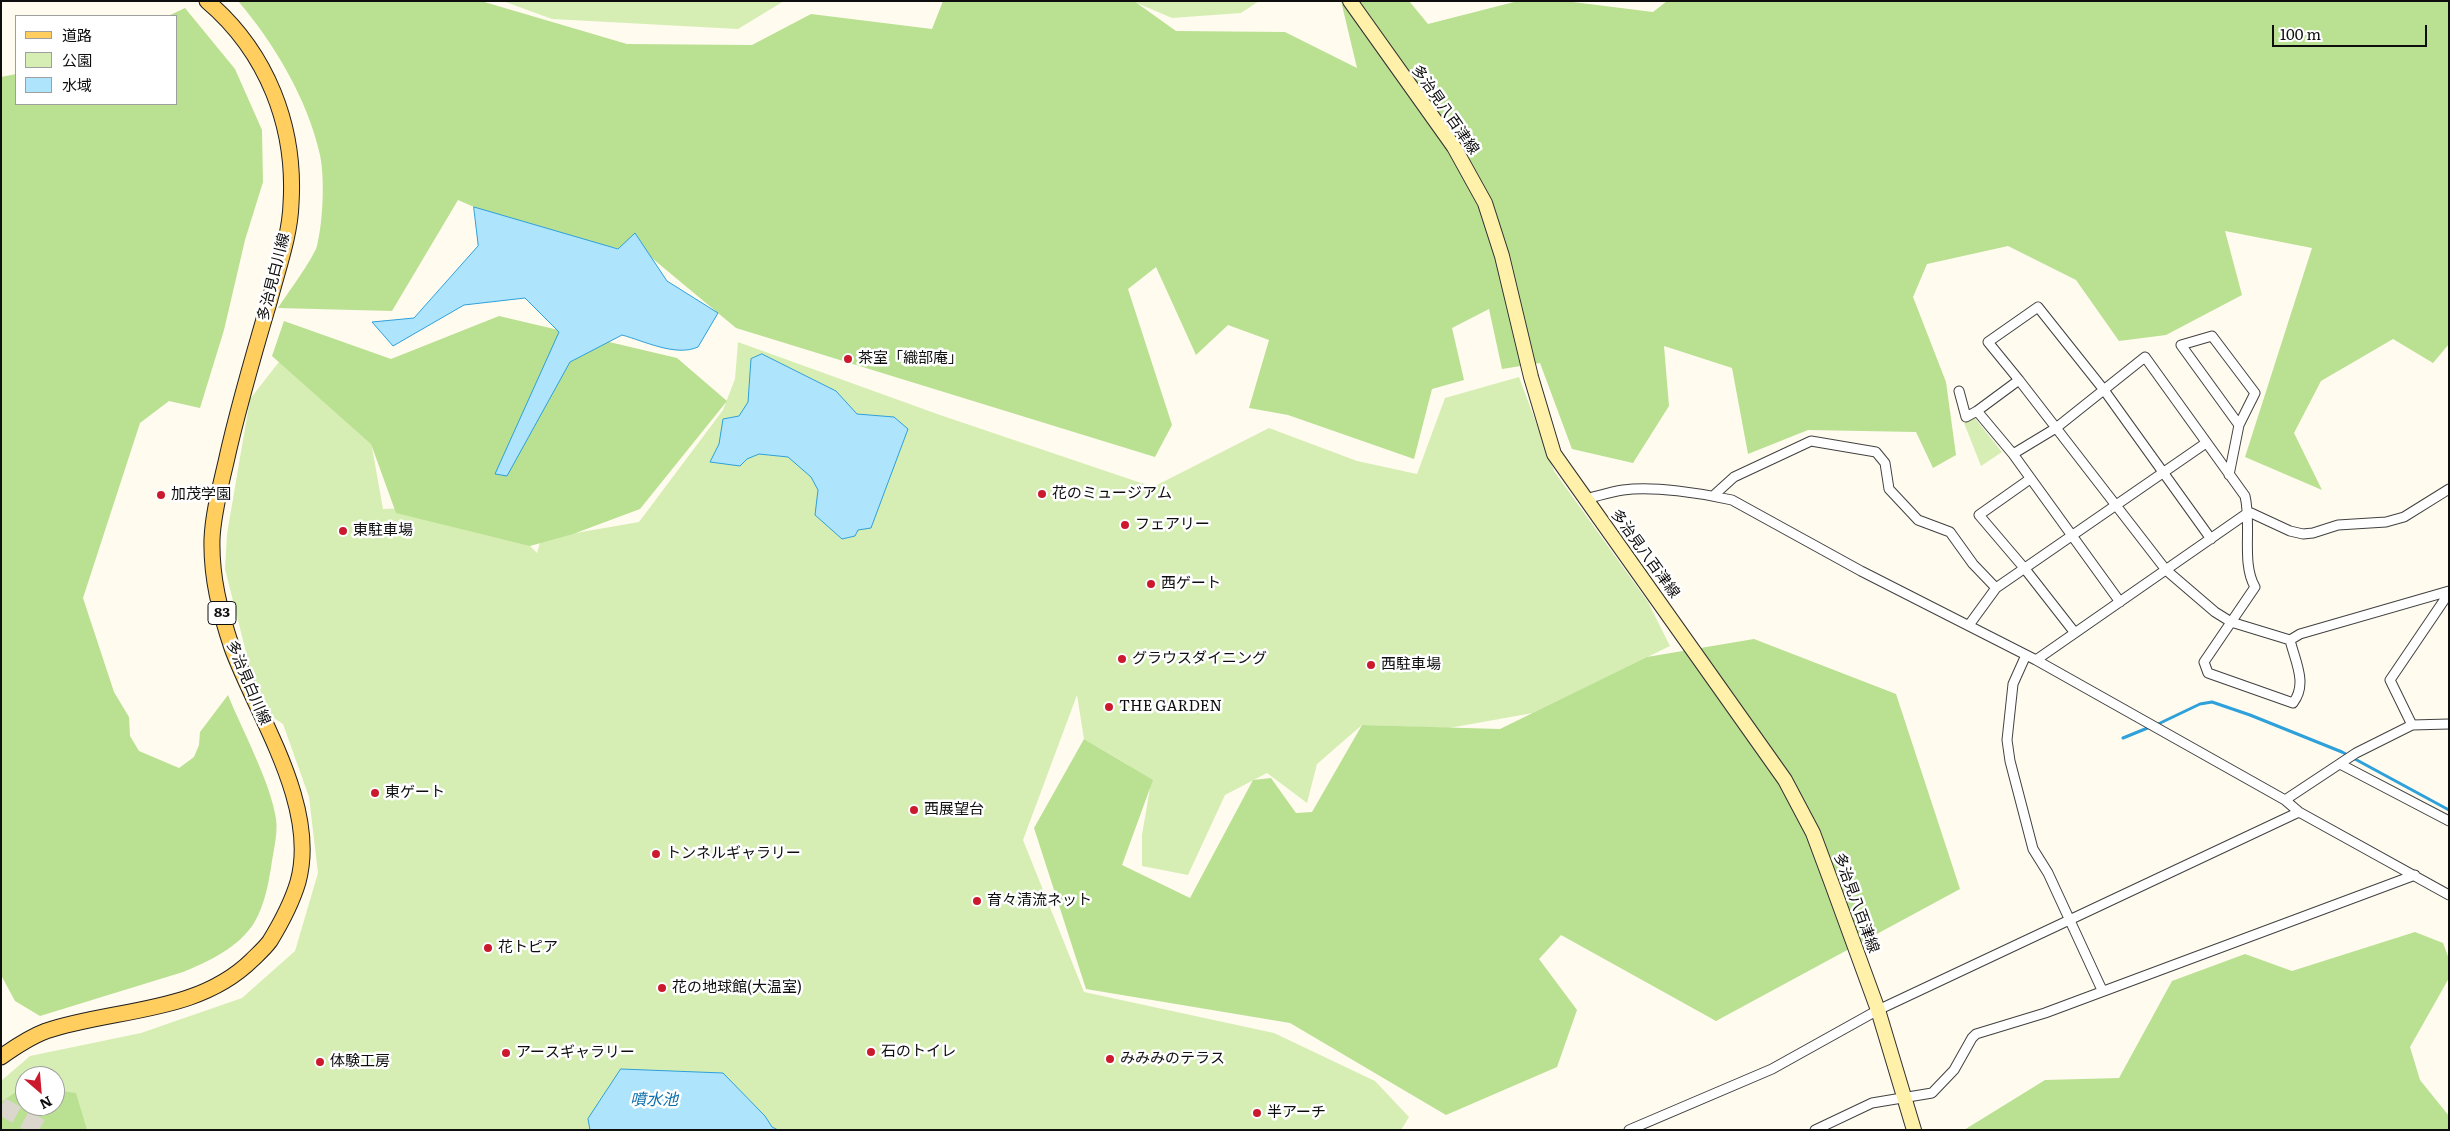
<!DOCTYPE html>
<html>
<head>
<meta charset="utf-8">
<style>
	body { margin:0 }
	#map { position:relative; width:2450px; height:1131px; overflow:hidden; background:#fffbef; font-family:Literata,"Noto Sans JP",serif }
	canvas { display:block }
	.frame { position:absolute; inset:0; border:2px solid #0e0e0e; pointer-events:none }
	.legend { position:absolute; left:15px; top:15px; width:162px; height:90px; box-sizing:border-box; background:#fff; border:1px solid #9f9f9f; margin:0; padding:6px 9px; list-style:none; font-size:15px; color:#0e0e0e }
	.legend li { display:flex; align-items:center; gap:10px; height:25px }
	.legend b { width:25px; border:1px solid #9f9f9f }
	.north { position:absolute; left:15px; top:1066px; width:50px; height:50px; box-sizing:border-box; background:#fff; border:1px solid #9f9f9f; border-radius:50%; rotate:153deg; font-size:14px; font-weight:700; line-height:20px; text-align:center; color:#0e0e0e }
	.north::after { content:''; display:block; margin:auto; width:18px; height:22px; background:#cb192d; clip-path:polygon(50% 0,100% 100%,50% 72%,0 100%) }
	.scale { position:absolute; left:2272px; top:25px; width:155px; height:22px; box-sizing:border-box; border:2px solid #0e0e0e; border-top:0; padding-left:6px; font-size:15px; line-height:18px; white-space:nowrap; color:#0e0e0e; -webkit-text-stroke:4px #fff; paint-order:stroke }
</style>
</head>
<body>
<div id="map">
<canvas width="2450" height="1131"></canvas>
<div class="frame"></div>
<ul class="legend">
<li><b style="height:6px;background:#ffce5f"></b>道路</li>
<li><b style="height:14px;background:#d6eeb4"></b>公園</li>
<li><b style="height:14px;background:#aee4fc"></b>水域</li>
</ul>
<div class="north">N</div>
<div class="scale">100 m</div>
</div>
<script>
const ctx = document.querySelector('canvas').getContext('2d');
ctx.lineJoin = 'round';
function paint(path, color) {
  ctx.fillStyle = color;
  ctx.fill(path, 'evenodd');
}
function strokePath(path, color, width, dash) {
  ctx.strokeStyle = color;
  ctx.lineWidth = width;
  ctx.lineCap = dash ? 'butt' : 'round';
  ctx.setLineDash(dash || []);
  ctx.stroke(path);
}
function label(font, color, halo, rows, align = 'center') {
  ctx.font = font + ' Literata,"Noto Sans JP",serif';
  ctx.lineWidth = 5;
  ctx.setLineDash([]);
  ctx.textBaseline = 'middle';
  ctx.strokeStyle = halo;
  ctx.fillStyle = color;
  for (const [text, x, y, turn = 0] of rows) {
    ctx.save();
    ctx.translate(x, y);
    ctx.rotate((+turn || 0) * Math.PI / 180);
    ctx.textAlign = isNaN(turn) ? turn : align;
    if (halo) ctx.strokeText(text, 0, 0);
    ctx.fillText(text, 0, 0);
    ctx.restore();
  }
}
const green = new Path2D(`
	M 503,1 L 784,1 L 738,29 L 552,19 Z
	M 1132,1 L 1259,1 L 1241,13 L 1172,18 Z
	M 738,342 L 940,415 L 1153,487 L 1269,428 L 1357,461 L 1417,474 L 1445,398 L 1519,377 L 1554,471 L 1648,602 L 1670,646 L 1533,713 L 1449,728 L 1362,725 L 1317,764 L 1307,803 L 1267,773 L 1225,795 L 1188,875 L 1142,866 L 1142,835 L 1150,788 L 1128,765 L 1084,739 L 1077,695 L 1023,840 L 1084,992 L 1274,1033 L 1375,1081 L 1409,1117 L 1401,1130 L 1,1130 L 1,1081 L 30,1056 L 141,1033 L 242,998 L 295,951 L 318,873 L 309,797 L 283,724 L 271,716 L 251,672 L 225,569 L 227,534 L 250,399 L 293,344 L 370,436 L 383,509 L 459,506 L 516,532 L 537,553 L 541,539 L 639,522 L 723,410 L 735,379 ZM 25,1076 L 55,1076 L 55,1106 L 25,1106 Z
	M 1974,417 L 2002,452 L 1981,466 L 1964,423 Z`);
const forest = new Path2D(`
	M 238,1 L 481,1 L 627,44 L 752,45 L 811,14 L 932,29 L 943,1 L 1134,1 L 1176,31 L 1285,32 L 1357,68 L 1341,1 L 1409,1 L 1428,24 L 1518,1 L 1565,1 L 1653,12 L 1667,1 L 2449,1 L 2449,344 L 2433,363 L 2393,339 L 2321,381 L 2294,433 L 2322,490 L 2245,457 L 2312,248 L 2225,231 L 2242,295 L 2166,335 L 2119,341 L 2076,280 L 2008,246 L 1927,264 L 1913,297 L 1946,382 L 1956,455 L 1933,468 L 1916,432 L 1808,430 L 1748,454 L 1732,368 L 1664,346 L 1669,406 L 1633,463 L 1572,449 L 1540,363 L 1502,369 L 1489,309 L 1452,328 L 1464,380 L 1432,389 L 1414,459 L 1288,415 L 1249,408 L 1269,340 L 1228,325 L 1196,355 L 1156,267 L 1128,289 L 1172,425 L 1155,457 L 736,328 L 647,254 L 529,231 L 458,200 L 392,311 L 278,308 C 287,294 313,259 317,246 C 323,222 325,179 320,155 C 308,100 274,43 238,1 Z
	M 185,8 L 235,69 L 262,130 L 263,182 L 245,240 L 224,330 L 200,408 L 169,401 L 140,423 L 83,598 L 114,692 L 129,717 L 130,736 L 139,751 L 179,768 L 194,757 L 199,745 L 200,732 L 228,695 C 242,730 271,783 276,819 C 278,831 274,848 272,861 C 269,881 265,905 254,923 C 239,947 208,962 183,972 L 40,1016 L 15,1001 L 1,975 L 1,77 L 16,74 L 16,104 L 176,104 L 176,16 L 168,16 Z
	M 499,316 L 677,358 L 727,401 L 640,509 L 573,534 L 530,546 L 396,513 L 371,444 L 272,356 L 284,321 L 391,359 Z
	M 1754,639 L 1896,694 L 1960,889 L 1716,1021 L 1561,935 L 1539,959 L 1577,1010 L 1557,1067 L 1446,1115 L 1290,1023 L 1086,989 L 1034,828 L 1084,739 L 1153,780 L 1122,865 L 1190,898 L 1253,780 L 1271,778 L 1296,813 L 1312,812 L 1362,725 L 1500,729 L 1647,657 Z
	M 2415,932 L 2443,943 L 2449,959 L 2449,978 L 2410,1047 L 2420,1080 L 2449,1116 L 2449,1130 L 1964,1130 L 2045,1080 L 2119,1078 L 2172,981 L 2245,954 L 2292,971 Z
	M 25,1086 L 25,1106 L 55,1106 L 55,1090 L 76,1093 L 87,1130 L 1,1130 L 1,1102 Z`);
const water = new Path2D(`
	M 474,207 L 618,249 L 635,233 L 667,281 L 718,313 L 698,347 C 676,357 644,341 622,335 L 570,362 L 507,476 L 495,474 L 559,332 L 525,298 L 464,305 L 393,346 L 372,322 L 414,318 L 478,246 Z
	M 762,354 L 836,391 L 857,414 L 894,417 L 908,429 L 871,528 L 858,530 L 855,536 L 842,539 L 815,515 L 818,490 L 811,477 L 788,457 L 759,454 L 747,459 L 740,466 L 710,462 L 719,444 L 723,419 L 739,416 L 748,402 L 751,359 Z
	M 621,1069 L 723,1073 L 765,1116 L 772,1127 L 778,1130 L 590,1130 L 588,1119 Z`);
const stream = new Path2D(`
	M 2156,725 L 2200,704 L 2212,702 L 2250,715 L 2342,752 L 2449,810
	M 2123,738 L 2150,727`);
const motorwayTunnel = new Path2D(`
	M 1,1106 L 44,1130`);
const minor = new Path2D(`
	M 2019,380 L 2166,570 L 2215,612 L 2231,622 L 2290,640 L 2300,634 L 2449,591
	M 1959,391 L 1966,417 L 1977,411
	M 2013,454 L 2056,428 L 2145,357 L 2245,496 C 2252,525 2241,563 2255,587 L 2204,662 L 2208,673 L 2293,703 C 2308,684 2295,661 2290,640
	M 2229,475 L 2239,425 L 2255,393 L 2212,336 L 2181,345 L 2239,425
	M 2030,479 L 1979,515 L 2025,569 L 2075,633
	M 1713,496 L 1734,477 L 1811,441 L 1876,452 L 1885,463 L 1889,489 L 1918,520 L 1950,532 L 1973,564 L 1996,588
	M 1585,499 C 1598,496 1610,492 1623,490 C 1654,486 1701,493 1732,500 L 1861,571 L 2036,660 L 2285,800 L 2299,812 L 2449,895
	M 2249,512 L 2290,531 L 2303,534 L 2313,533 L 2338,525 L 2386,522 L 2404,517 L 2449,489
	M 2120,602 L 2013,454 L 1977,411 L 2019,380 L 1988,342 L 2038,307 L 2104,390 L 2211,539
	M 1969,625 L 1996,588 L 2206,443
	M 2026,655 L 2013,684 L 2007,740 L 2010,761 L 2033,849 L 2048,873 L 2102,990
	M 2036,660 L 2249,512
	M 2412,725 L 2390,680 L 2449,593
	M 2340,764 L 2449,821
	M 2285,800 L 2356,753 L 2412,725 L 2449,724
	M 1629,1130 L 1772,1069 L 1878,1010 L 2299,812
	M 1815,1130 L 1872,1103 L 1932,1093 L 1954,1070 L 1972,1038 L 1976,1034 L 2045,1013 L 2415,875`);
const secondary = new Path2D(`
	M 1350,1 L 1454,147 L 1485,203 L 1502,256 L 1531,377 L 1554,454 L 1785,780 L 1813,833 L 1832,884 L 1878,1010 L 1914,1130`);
const primary = new Path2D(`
	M 1,1057 C 15,1047 30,1037 46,1031 C 115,1008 197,1014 252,960 C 258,954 265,948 270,941 C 281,923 292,902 298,882 C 319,806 257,716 232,648 C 220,612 211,577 212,539 C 213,514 220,488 226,462 C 238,407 254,353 270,299 C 278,268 290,235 291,204 C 296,126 267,52 207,1`);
const markers = [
	[848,359,5,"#cb192d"],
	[1042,494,5,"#cb192d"],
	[161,495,5,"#cb192d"],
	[1125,525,5,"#cb192d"],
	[343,531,5,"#cb192d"],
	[1151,584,5,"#cb192d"],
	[1122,659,5,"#cb192d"],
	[1371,665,5,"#cb192d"],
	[1109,707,5,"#cb192d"],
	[375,793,5,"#cb192d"],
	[914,810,5,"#cb192d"],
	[656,854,5,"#cb192d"],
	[977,901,5,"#cb192d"],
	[488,948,5,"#cb192d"],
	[662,988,5,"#cb192d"],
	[871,1052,5,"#cb192d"],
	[506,1053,5,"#cb192d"],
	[1110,1059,5,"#cb192d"],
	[320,1062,5,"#cb192d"],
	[1257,1113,5,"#cb192d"]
];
const shields = [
	[222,613,28]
];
const shieldNames = [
	["83",222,613]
];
const streetNames = [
	["多治見八百津線",1445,110,55],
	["多治見白川線",274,277,-76],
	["多治見八百津線",1645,554,54],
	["多治見白川線",248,683,67],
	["多治見八百津線",1856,903,70]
];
const poiNames = [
	["茶室「織部庵」",858,359],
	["花のミュージアム",1052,494],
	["加茂学園",171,495],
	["フェアリー",1135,525],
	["東駐車場",353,531],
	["西ゲート",1161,584],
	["グラウスダイニング",1132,659],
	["西駐車場",1381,665],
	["THE GARDEN",1119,707],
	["東ゲート",385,793],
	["西展望台",924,810],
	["トンネルギャラリー",666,854],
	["育々清流ネット",987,901],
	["花トピア",498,948],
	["花の地球館(大温室)",672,988],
	["石のトイレ",881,1052],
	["アースギャラリー",516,1053],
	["みみみのテラス",1120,1059],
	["体験工房",330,1062],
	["半アーチ",1267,1113]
];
const waterNames = [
	["噴水池",654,1100]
];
paint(green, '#d6eeb4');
paint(forest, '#bae092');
paint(water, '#aee4fc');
strokePath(water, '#2ea0da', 1);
strokePath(stream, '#2ea0da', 3);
strokePath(motorwayTunnel, '#dbd7cd', 18, [18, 9]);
strokePath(minor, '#414141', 11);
strokePath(secondary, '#303030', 16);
strokePath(primary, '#1f1f1f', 17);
strokePath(minor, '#fff', 9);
strokePath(secondary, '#fff0aa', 14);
strokePath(primary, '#ffce5f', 15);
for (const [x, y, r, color] of markers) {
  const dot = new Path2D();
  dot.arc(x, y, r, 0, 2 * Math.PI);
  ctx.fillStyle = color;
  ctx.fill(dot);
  strokePath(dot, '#fff', 2);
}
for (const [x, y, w] of shields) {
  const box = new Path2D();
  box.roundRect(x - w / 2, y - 11.5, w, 23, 4);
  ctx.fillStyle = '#fff';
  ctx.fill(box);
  strokePath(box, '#0e0e0e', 1);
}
label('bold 14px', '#0e0e0e', null, shieldNames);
label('15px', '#0e0e0e', '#fff', streetNames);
label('15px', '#0e0e0e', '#fff', poiNames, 'left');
label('italic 16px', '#0b70ac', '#fff', waterNames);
</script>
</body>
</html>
